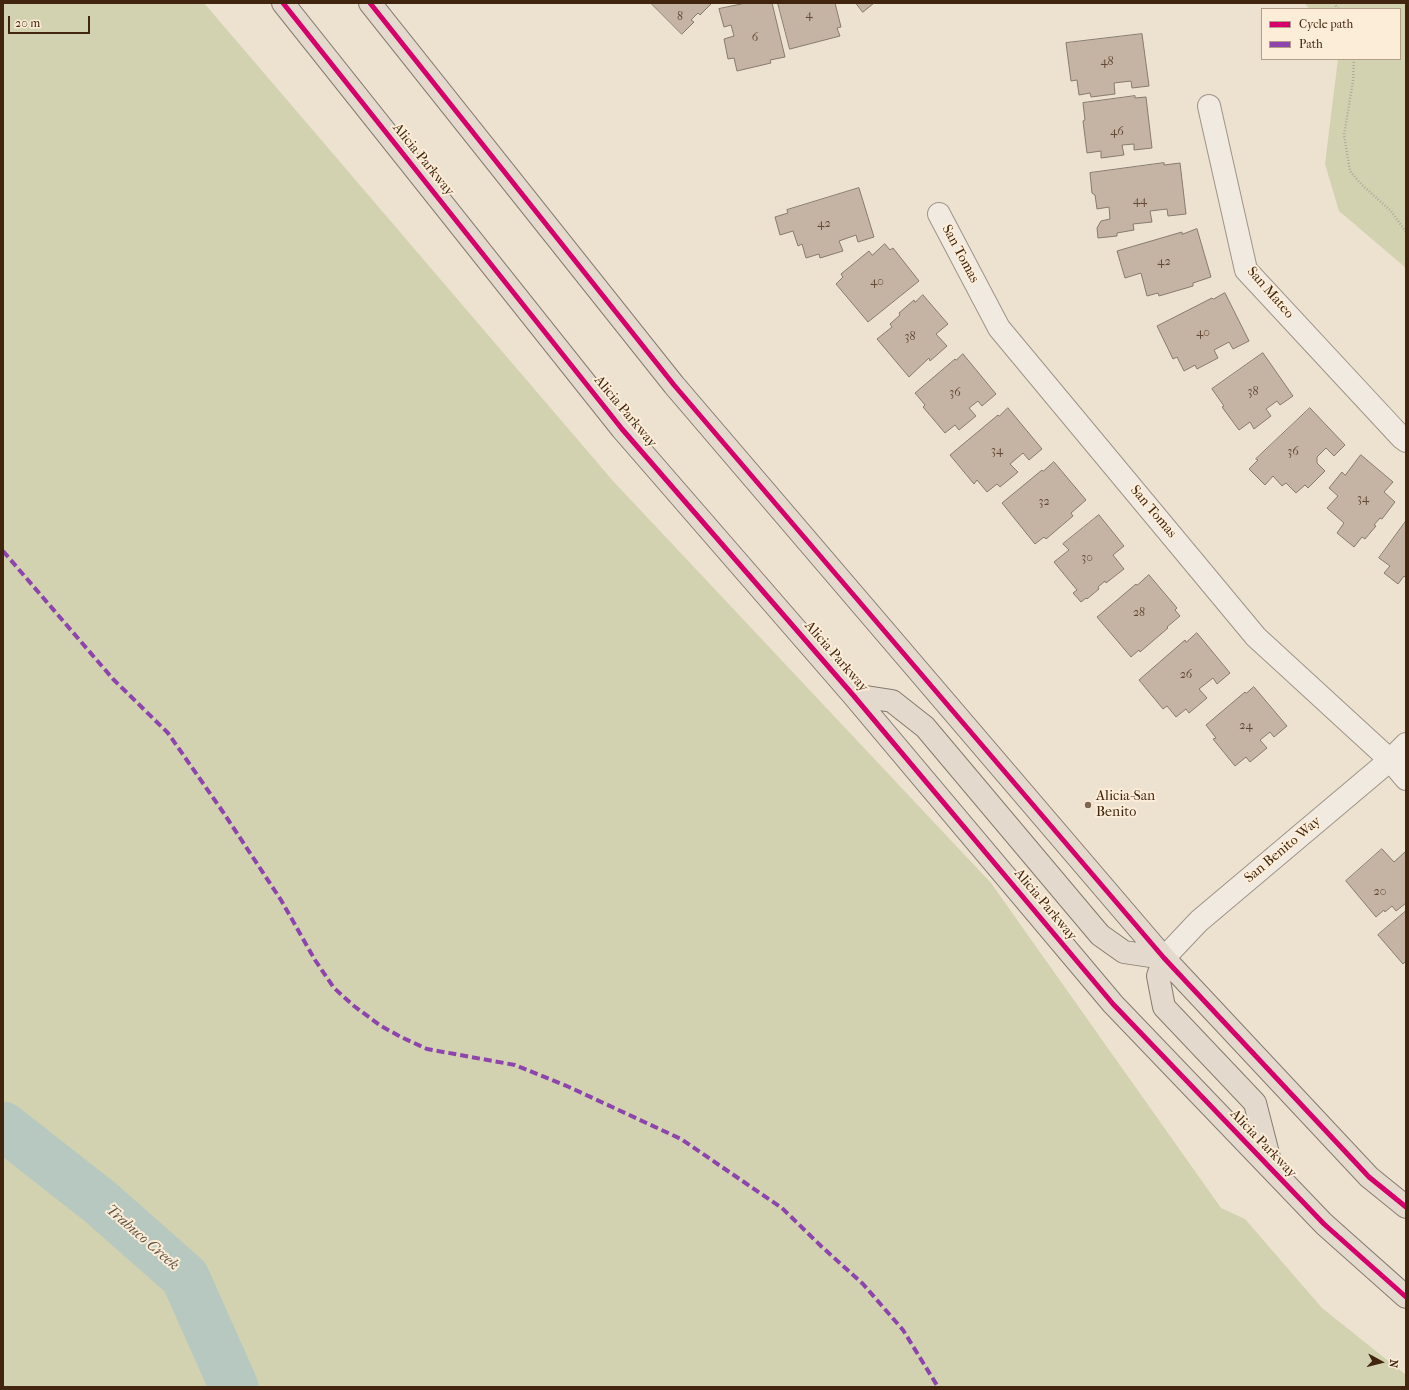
<!DOCTYPE html>
<html>
<head>
<meta charset="utf-8">
<style>
	body { margin:0 }
	#map { position:relative; width:1409px; height:1390px; overflow:hidden; background:#ede1d0; font-family:"IM FELL French Canon",serif }
	canvas { display:block }
	.frame { position:absolute; inset:0; border:4px solid #42250e; pointer-events:none }
	.legend { position:absolute; left:1261px; top:8px; width:140px; height:52px; box-sizing:border-box; background:#fcedd8; border:1px solid #b29d87; margin:0; padding:5px 7px; list-style:none; font-size:12px; color:#42250e }
	.legend li { display:flex; align-items:center; gap:8px; height:20px }
	.legend b { width:20px; border:1px solid #b29d87 }
	.north { position:absolute; left:1361px; top:1342px; width:40px; height:40px; -webkit-text-stroke:3px #fcedd8; paint-order:stroke; rotate:97deg; font-size:11px; font-weight:700; line-height:16px; text-align:center; color:#42250e }
	.north::after { content:''; display:block; margin:auto; width:14px; height:18px; background:#42250e; clip-path:polygon(50% 0,100% 100%,50% 72%,0 100%) }
	.scale { position:absolute; left:8px; top:16px; width:82px; height:18px; box-sizing:border-box; border:2px solid #42250e; border-top:0; padding-left:5px; font-size:12px; line-height:14px; white-space:nowrap; color:#42250e; -webkit-text-stroke:3px #fcedd8; paint-order:stroke }
</style>
</head>
<body>
<div id="map">
<canvas width="1409" height="1390"></canvas>
<div class="frame"></div>
<ul class="legend">
<li><b style="height:5px;background:#d6006c"></b>Cycle path</li>
<li><b style="height:5px;background:#8e44ad"></b>Path</li>
</ul>
<div class="north">N</div>
<div class="scale">20 m</div>
</div>
<script>
const ctx = document.querySelector('canvas').getContext('2d');
ctx.lineJoin = 'round';
function paint(path, color) {
  ctx.fillStyle = color;
  ctx.fill(path, 'evenodd');
}
function strokePath(path, color, width, dash) {
  ctx.strokeStyle = color;
  ctx.lineWidth = width;
  ctx.lineCap = dash ? 'butt' : 'round';
  ctx.setLineDash(dash || []);
  ctx.stroke(path);
}
function label(font, color, halo, rows, align = 'center') {
  ctx.font = font + ' "IM FELL French Canon",serif';
  ctx.lineWidth = 4;
  ctx.setLineDash([]);
  ctx.textBaseline = 'middle';
  ctx.strokeStyle = halo;
  ctx.fillStyle = color;
  for (const [text, x, y, turn = 0] of rows) {
    ctx.save();
    ctx.translate(x, y);
    ctx.rotate((+turn || 0) * Math.PI / 180);
    ctx.textAlign = isNaN(turn) ? turn : align;
    if (halo) ctx.strokeText(text, 0, 0);
    ctx.fillText(text, 0, 0);
    ctx.restore();
  }
}
const green = new Path2D(`
	M 3,3 L 204,3 L 613,481 L 991,883 L 1221,1208 L 1245,1219 L 1322,1308 L 1406,1375 L 1406,1387 L 3,1387 Z
	M 1305,3 L 1406,3 L 1406,268 L 1339,211 L 1325,164 L 1338,59 L 1400,59 L 1400,9 L 1309,9 Z`);
const river = new Path2D(`
	M 3,1126 L 100,1202 L 185,1277 L 234,1387`);
const building = new Path2D(`
	M 651,3 L 712,3 L 700,15 L 698,13 L 691,20 L 694,22 L 682,34 Z
	M 746,3 L 772,3 L 785,57 L 770,60 L 771,63 L 737,71 L 734,58 L 728,59 L 724,39 L 734,36 L 731,25 L 724,27 L 719,9 Z
	M 778,3 L 835,3 L 841,27 L 837,28 L 840,36 L 790,49 Z
	M 856,3 L 874,3 L 863,12 Z
	M 1142,34 L 1149,86 L 1132,88 L 1131,81 L 1114,83 L 1115,94 L 1091,97 L 1090,93 L 1079,95 L 1077,80 L 1071,81 L 1066,43 Z
	M 1135,96 L 1135,98 L 1146,97 L 1152,148 L 1134,150 L 1134,144 L 1122,145 L 1124,155 L 1101,158 L 1101,151 L 1087,153 L 1083,121 L 1085,120 L 1083,103 Z
	M 1164,163 L 1164,165 L 1180,163 L 1186,214 L 1168,216 L 1167,209 L 1150,211 L 1152,222 L 1133,224 L 1134,230 L 1117,233 L 1117,236 L 1098,238 L 1097,228 L 1101,221 L 1110,219 L 1109,207 L 1097,209 L 1095,195 L 1092,193 L 1090,173 Z
	M 859,188 L 874,237 L 858,242 L 856,235 L 839,241 L 843,251 L 820,258 L 819,254 L 806,258 L 802,244 L 798,246 L 793,231 L 780,235 L 775,217 L 788,213 L 787,210 Z
	M 1197,229 L 1211,277 L 1193,283 L 1193,286 L 1159,296 L 1158,293 L 1147,296 L 1141,273 L 1125,278 L 1117,251 L 1182,232 L 1182,234 Z
	M 885,244 L 890,250 L 893,248 L 919,281 L 868,322 L 836,284 L 843,277 L 841,274 L 869,251 L 872,255 Z
	M 1225,293 L 1249,341 L 1233,349 L 1229,342 L 1214,350 L 1218,358 L 1197,369 L 1195,365 L 1184,371 L 1177,357 L 1173,359 L 1157,326 L 1212,298 L 1213,299 Z
	M 923,295 L 948,324 L 936,334 L 947,346 L 930,361 L 929,358 L 909,377 L 877,339 L 892,327 L 890,324 L 900,315 L 899,313 L 914,300 L 915,302 Z
	M 1263,353 L 1293,396 L 1280,405 L 1277,401 L 1266,409 L 1271,416 L 1254,429 L 1250,422 L 1239,430 L 1222,407 L 1224,406 L 1212,389 Z
	M 963,354 L 996,394 L 982,406 L 978,401 L 969,408 L 976,416 L 959,430 L 955,425 L 945,433 L 923,407 L 925,405 L 915,393 L 955,359 L 956,360 Z
	M 1008,408 L 1042,449 L 1029,460 L 1023,453 L 1010,464 L 1018,472 L 1000,487 L 997,484 L 987,492 L 977,480 L 974,484 L 950,455 L 998,415 L 999,416 Z
	M 1310,408 L 1345,445 L 1334,456 L 1326,448 L 1317,457 L 1317,463 L 1325,471 L 1308,488 L 1305,485 L 1296,493 L 1286,483 L 1282,486 L 1273,476 L 1265,485 L 1249,469 L 1258,460 L 1256,459 Z
	M 1361,455 L 1393,482 L 1384,492 L 1395,502 L 1382,519 L 1380,518 L 1374,525 L 1376,526 L 1365,539 L 1362,537 L 1354,547 L 1337,533 L 1344,523 L 1327,508 L 1338,496 L 1329,488 L 1342,472 L 1345,475 Z
	M 1054,462 L 1086,500 L 1071,513 L 1073,516 L 1046,539 L 1044,537 L 1035,544 L 1002,503 L 1042,470 L 1043,471 Z
	M 1099,515 L 1124,546 L 1113,555 L 1124,569 L 1106,583 L 1105,581 L 1098,587 L 1099,589 L 1087,599 L 1086,598 L 1081,602 L 1073,593 L 1077,590 L 1054,562 L 1069,550 L 1063,544 Z
	M 1406,521 L 1406,578 L 1404,576 L 1398,584 L 1384,573 L 1390,566 L 1379,558 Z
	M 1149,575 L 1177,608 L 1175,610 L 1180,616 L 1167,627 L 1168,628 L 1140,652 L 1139,650 L 1131,657 L 1097,617 L 1136,584 L 1137,585 Z
	M 1197,633 L 1230,673 L 1217,684 L 1213,678 L 1199,689 L 1207,698 L 1189,713 L 1186,709 L 1176,717 L 1167,706 L 1163,709 L 1139,680 L 1185,640 L 1186,642 Z
	M 1254,687 L 1287,726 L 1274,737 L 1270,732 L 1260,740 L 1267,748 L 1250,762 L 1246,757 L 1235,766 L 1213,739 L 1216,738 L 1206,725 L 1245,692 L 1246,693 Z
	M 1382,849 L 1394,862 L 1405,852 L 1406,853 L 1406,903 L 1396,911 L 1392,906 L 1385,912 L 1384,910 L 1376,917 L 1346,881 Z
	M 1406,911 L 1406,961 L 1403,964 L 1378,935 Z`);
const path = new Path2D(`
	M 1334,3 L 1338,9
	M 1354,59 L 1353,81 L 1344,135 L 1350,171 L 1361,184 L 1391,211 L 1406,232`);
const minor = new Path2D(`
	M 1209,106 L 1246,270 L 1402,438 L 1406,441
	M 939,214 L 999,328 L 1256,637 L 1390,760 L 1406,779
	M 1164,958 L 1199,921 L 1390,760 L 1406,744`);
const primary = new Path2D(`
	M 283,3 L 622,429 L 853,695 L 1113,1004 L 1324,1224 L 1406,1297
	M 370,3 L 674,385 L 1164,958 L 1369,1177 L 1406,1207
	M 853,695 L 892,701 L 925,727 L 1100,935 L 1124,952 L 1164,958 L 1158,976 L 1164,1007 L 1255,1103 L 1272,1169`);
const quiet = new Path2D(`
	M 3,551 L 113,679 L 168,733 L 223,812 L 281,900 L 315,960 L 334,988 L 354,1006 L 381,1026 L 401,1037 L 427,1049 L 515,1065 L 569,1087 L 681,1139 L 782,1208 L 821,1246 L 863,1284 L 903,1330 L 938,1387`);
const cycleway = new Path2D(`
	M 283,3 L 622,429 L 853,695 L 1113,1004 L 1324,1224 L 1406,1297
	M 370,3 L 674,385 L 1164,958 L 1369,1177 L 1406,1207`);
const markers = [
	[1088,805,4,"#7e6752"]
];
const numberNames = [
	["4",809,15],
	["8",680,17],
	["6",755,38],
	["48",1107,62],
	["46",1117,132],
	["44",1140,201],
	["42",824,224],
	["42",1164,262],
	["40",877,282],
	["40",1203,333],
	["38",910,337],
	["38",1253,392],
	["36",955,393],
	["34",997,451],
	["36",1293,452],
	["34",1363,499],
	["32",1044,502],
	["30",1087,558],
	["28",1139,613],
	["26",1186,675],
	["24",1246,726],
	["20",1380,892]
];
const streetNames = [
	["Alicia Parkway",423,160,51],
	["San Tomas",960,254,62],
	["San Mateo",1270,293,49],
	["Alicia Parkway",625,412,50],
	["San Tomas",1153,512,50],
	["Alicia Parkway",836,657,49],
	["San Benito Way",1283,850,-40],
	["Alicia Parkway",1045,905,50],
	["Alicia Parkway",1263,1144,46]
];
const poiNames = [
	["Alicia-San",1096,797],
	["Benito",1096,813]
];
const waterNames = [
	["Trabuco Creek",142,1238,41]
];
paint(green, '#d2d2b0');
strokePath(river, '#b6c8c0', 49);
paint(building, '#c5b3a3');
strokePath(building, '#867b6f', 1);
strokePath(minor, '#9f9487', 24);
strokePath(primary, '#867b6f', 24);
strokePath(path, '#afa79e', 2.5, [1, 2]);
strokePath(minor, '#f0eae1', 22);
strokePath(primary, '#e3d9cc', 22);
strokePath(quiet, '#8e44ad', 4, [8, 4]);
strokePath(cycleway, '#d6006c', 5);
for (const [x, y, r, color] of markers) {
  const dot = new Path2D();
  dot.arc(x, y, r, 0, 2 * Math.PI);
  ctx.fillStyle = color;
  ctx.fill(dot);
  strokePath(dot, '#fcedd8', 1.5);
}
label('12px', '#634833', null, numberNames);
label('14px', '#42250e', '#fcedd8', streetNames);
label('14px', '#42250e', '#fcedd8', poiNames, 'left');
label('italic 15px', '#5e5341', '#fcedd8', waterNames);
</script>
</body>
</html>
